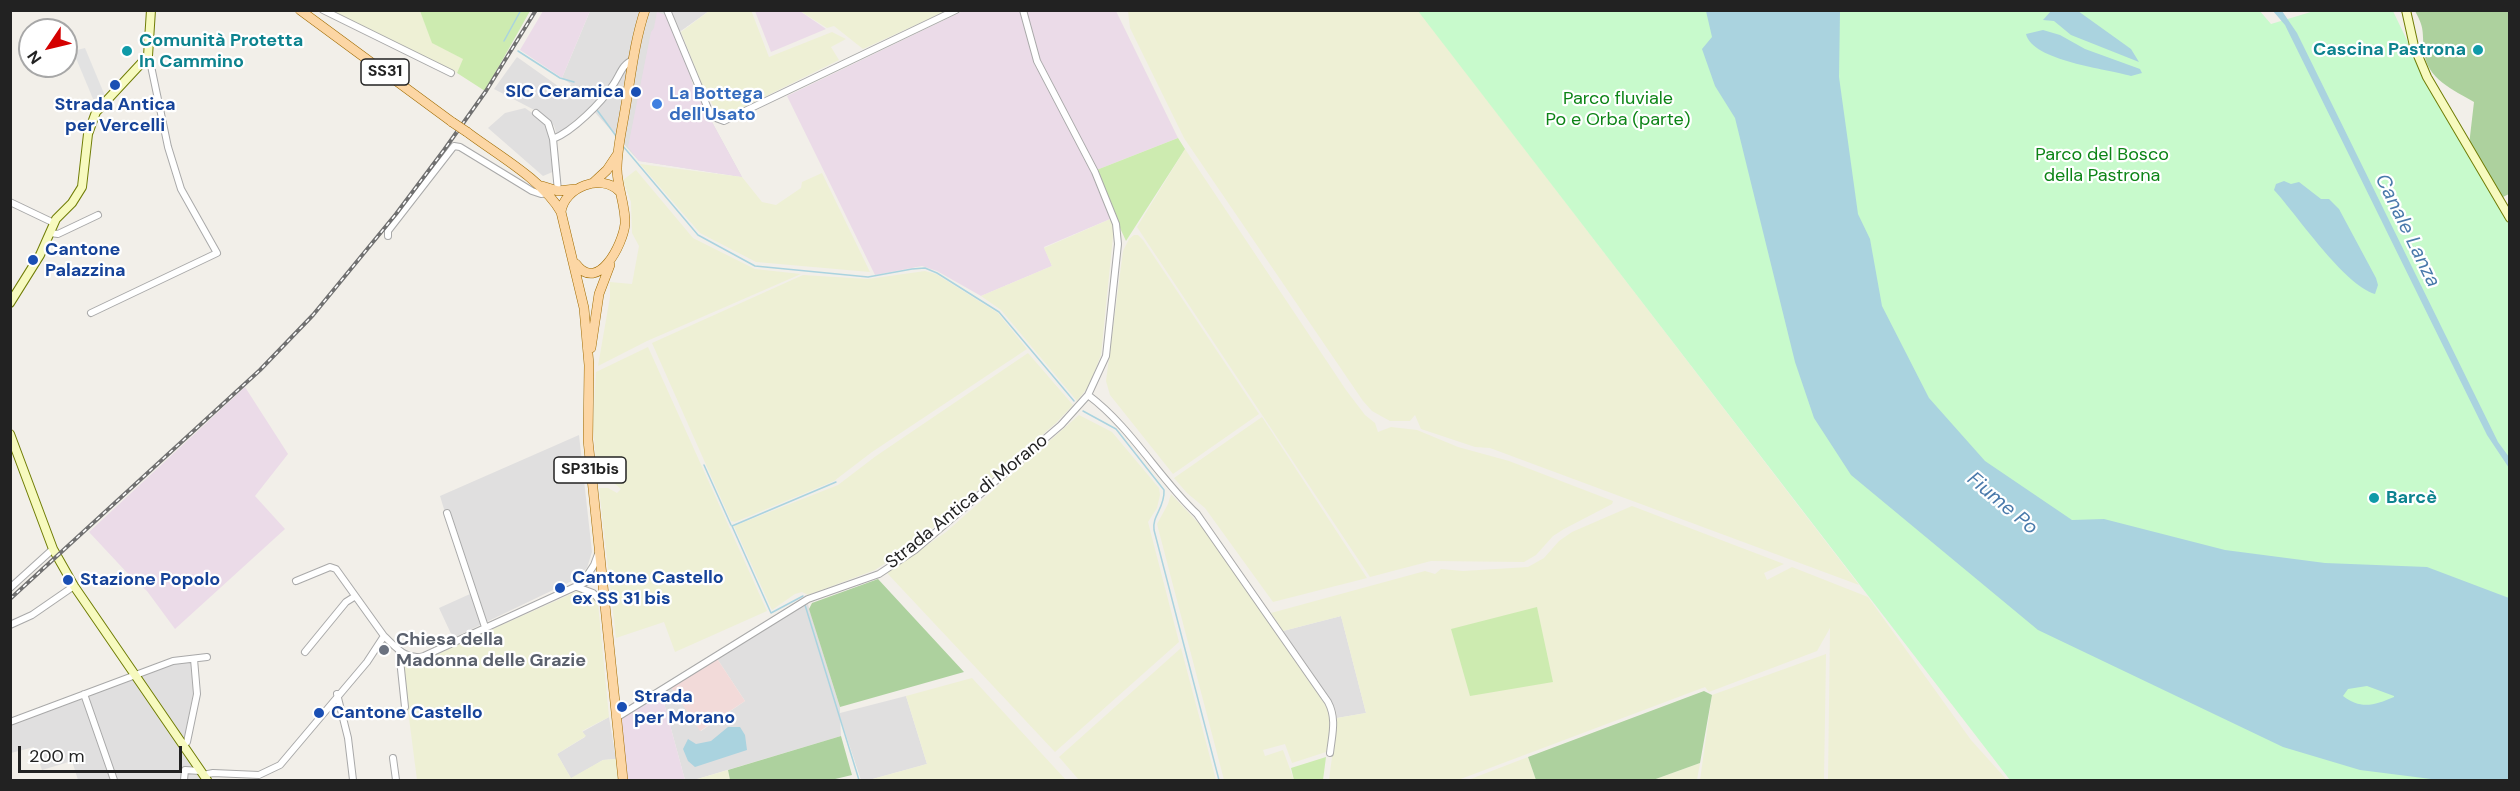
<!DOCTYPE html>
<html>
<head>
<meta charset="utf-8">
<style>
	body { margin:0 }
	#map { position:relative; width:2520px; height:791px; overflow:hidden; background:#f2efe9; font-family:"DM Sans",sans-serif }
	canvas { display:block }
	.frame { position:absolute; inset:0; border:12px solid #222; pointer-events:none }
	.north { position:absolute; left:18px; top:18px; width:60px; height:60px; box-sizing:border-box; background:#fff; border:2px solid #a7a7a7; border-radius:50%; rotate:235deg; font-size:16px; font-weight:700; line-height:24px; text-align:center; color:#222 }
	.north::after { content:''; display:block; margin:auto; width:21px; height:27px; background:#d40000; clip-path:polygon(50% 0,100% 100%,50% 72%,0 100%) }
	.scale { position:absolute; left:18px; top:746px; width:164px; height:27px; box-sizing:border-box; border:3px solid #222; border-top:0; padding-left:8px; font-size:18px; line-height:21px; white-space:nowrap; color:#222; -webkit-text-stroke:4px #fff; paint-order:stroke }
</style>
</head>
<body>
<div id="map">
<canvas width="2520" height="791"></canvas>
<div class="frame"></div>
<div class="north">N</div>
<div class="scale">200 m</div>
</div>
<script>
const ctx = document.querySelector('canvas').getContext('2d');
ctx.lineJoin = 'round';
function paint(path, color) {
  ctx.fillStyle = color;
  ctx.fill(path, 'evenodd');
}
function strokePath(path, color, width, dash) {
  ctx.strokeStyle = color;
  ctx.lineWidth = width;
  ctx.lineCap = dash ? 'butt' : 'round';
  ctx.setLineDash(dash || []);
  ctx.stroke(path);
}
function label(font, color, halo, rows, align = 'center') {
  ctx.font = font + ' "DM Sans",sans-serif';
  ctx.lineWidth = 4.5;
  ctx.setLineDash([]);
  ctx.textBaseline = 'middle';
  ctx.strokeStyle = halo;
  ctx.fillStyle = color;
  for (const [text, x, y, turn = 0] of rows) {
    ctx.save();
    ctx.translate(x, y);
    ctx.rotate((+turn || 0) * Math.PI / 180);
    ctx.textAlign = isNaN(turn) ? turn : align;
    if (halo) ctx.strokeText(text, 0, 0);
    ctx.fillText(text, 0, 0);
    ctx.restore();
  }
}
const residential = new Path2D(`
	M 590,11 L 709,11 L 678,33 L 694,89 L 742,177 L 639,161 L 590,107 L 557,135 L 554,126 L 544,115 L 494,89 L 517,57 L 565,91 L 571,84 L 562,78 Z
	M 525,108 L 541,119 L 549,129 L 555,171 L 543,176 L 488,128 L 505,113 Z
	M 579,435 L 592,552 L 587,568 L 576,579 L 453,638 L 439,608 L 470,594 L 440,496 Z
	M 807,601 L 840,707 L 840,713 L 906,696 L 927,764 L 869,780 L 861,780 L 840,717 L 841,736 L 694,780 L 685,780 L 661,692 L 671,687 L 701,731 L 745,701 L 716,657 Z
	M 1341,616 L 1366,713 L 1337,718 L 1336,711 L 1283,631 Z
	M 188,661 L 192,663 L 194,689 L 184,740 L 140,676 L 174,662 Z
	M 129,679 L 136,681 L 203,780 L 78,780 L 72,761 L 42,770 L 34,747 L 11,753 L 11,724 L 77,698 L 81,700 Z
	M 609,717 L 616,759 L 603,760 L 571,779 L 557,754 L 585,737 L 582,732 Z`);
const commercial = new Path2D(`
	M 716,657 L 745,701 L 700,731 L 671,687 Z`);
const industrial = new Path2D(`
	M 543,11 L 590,11 L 562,78 L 520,50 Z
	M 755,11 L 800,11 L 826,29 L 771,52 Z
	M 963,11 L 1116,11 L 1178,138 L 1094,171 L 1115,217 L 1044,247 L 1052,266 L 981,296 L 937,271 L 922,266 L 875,275 L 787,96 Z
	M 657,12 L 668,16 L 677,32 L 694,89 L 742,177 L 639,161 L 628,147 L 651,32 L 654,28 Z
	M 245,387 L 288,454 L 255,496 L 285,529 L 175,629 L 147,591 L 131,577 L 89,532 Z
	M 661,692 L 685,780 L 626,780 L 619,720 Z`);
const farmland = new Path2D(`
	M 751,10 L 769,57 L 832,32 L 846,39 L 831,47 L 839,60 L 728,115 L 722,115 L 716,111 L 702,85 L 681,32 L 709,11 Z
	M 331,11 L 420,11 L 433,43 L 464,59 L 457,73 Z
	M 800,11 L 946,11 L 863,49 L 834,26 L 827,28 Z
	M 1128,11 L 1419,11 L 1859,585 L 1490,448 L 1475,447 L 1421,429 L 1415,415 L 1410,421 L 1390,421 L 1372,411 L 1363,401 L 1184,138 L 1130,28 Z
	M 1185,149 L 1346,390 L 1365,415 L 1375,423 L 1378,432 L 1391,427 L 1417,430 L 1458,447 L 1509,461 L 1613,501 L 1612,504 L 1564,529 L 1553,536 L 1536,555 L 1524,562 L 1431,561 L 1370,577 L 1137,227 Z
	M 640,164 L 742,177 L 762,202 L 776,205 L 801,188 L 802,182 L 822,173 L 870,272 L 756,262 L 700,233 Z
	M 636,170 L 693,238 L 755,269 L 801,274 L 647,341 L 598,366 L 610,297 L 610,282 L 632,284 L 639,246 L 632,233 L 631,202 L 623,180 Z
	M 1115,217 L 1101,355 L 1089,386 L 1077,401 L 1001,310 L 981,296 L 1052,266 L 1044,248 Z
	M 1134,235 L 1138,235 L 1143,240 L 1259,414 L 1173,474 L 1110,395 L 1106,381 L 1123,251 L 1129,239 Z
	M 925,271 L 936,274 L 998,313 L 1027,349 L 872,452 L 834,481 L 735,522 L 731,521 L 652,343 L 803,275 L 868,279 Z
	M 648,347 L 767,611 L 675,652 L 664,622 L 616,638 L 599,488 L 608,488 L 617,493 L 621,489 L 614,483 L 598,481 L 593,427 L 596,372 Z
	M 1028,353 L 1073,405 L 1056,423 L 913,545 L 875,570 L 808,595 L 802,592 L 795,594 L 772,610 L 734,526 L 838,485 L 876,456 Z
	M 1079,415 L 1112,432 L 1159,488 L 1160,495 L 1157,508 L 1148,522 L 1179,642 L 1055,752 L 887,573 L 946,532 Z
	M 1262,417 L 1367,578 L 1273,602 L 1205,508 L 1187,493 L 1174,478 Z
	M 1171,494 L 1204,529 L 1329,710 L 1332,723 L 1326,752 L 1292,763 L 1285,744 L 1263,750 L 1265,756 L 1283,750 L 1294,780 L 1224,780 L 1157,524 L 1168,504 Z
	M 1632,506 L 1784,564 L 1764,573 L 1767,580 L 1792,567 L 1868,597 L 1971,740 L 2007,780 L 1828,780 L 1830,628 L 1817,651 L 1709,692 L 1705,687 L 1458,780 L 1329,780 L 1337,718 L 1366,713 L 1341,616 L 1283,631 L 1271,613 L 1425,571 L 1435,574 L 1441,569 L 1463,571 L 1528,567 L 1544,558 L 1559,541 L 1572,532 Z
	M 580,590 L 591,594 L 598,603 L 609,717 L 582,731 L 586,736 L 557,754 L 571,778 L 603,760 L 616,759 L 618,780 L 417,780 L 401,656 L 419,662 Z
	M 1181,648 L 1216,780 L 1079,780 L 1059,757 Z
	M 1826,654 L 1824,780 L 1700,780 L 1712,695 Z
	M 972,678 L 1066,780 L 869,780 L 927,764 L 906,696 Z
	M 1528,757 L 1536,780 L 1468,780 Z
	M 1700,763 L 1697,780 L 1653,780 Z
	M 728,770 L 730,780 L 694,780 Z`);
const grass = new Path2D(`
	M 420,11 L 530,11 L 485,91 L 457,73 L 463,59 L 432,43 Z
	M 1178,138 L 1185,149 L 1126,241 L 1094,171 Z
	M 1537,607 L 1553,682 L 1470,696 L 1451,629 Z
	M 1326,757 L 1323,780 L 1294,780 L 1291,768 Z`);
const forest = new Path2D(`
	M 2415,11 L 2509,11 L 2509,194 L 2501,198 L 2469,145 L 2474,102 C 2454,90 2426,79 2424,51 C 2422,31 2425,29 2415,11 Z
	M 878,579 L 964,672 L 840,707 L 809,609 L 812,603 Z
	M 1704,691 L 1712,695 L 1700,763 L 1653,780 L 1536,780 L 1528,757 Z
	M 841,736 L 852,775 L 831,780 L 730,780 L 728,770 Z`);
const park = new Path2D(`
	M 2259,10 L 2271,24 L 2314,11 L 2393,11 L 2414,55 L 2509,221 L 2509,780 L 2010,780 L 1418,11 Z`);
const parking = new Path2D(`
	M 85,48 L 105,96 L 96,106 L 73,51 Z`);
const water = new Path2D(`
	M 1706,11 L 1840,11 L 1839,77 L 1858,214 L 1870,239 L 1882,306 L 1929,398 L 1985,461 L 2072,520 L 2104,519 L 2225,550 L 2325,563 L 2427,567 L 2509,598 L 2509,780 L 2439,780 L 2360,770 L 2283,747 L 2038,630 L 1851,475 L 1814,418 L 1795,362 L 1735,118 L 1715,86 L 1702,49 L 1712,37 ZM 2367,686 L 2394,696 L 2394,697 C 2375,705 2361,710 2343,696 L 2348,689 Z
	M 2051,11 L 2078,11 L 2131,49 L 2139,62 L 2071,35 L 2054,21 L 2043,20 Z
	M 2273,11 L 2282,11 L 2297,33 L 2498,442 L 2509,457 L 2509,468 L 2487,435 L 2285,25 Z
	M 2043,30 L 2060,35 L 2085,49 L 2140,69 L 2142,73 L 2131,76 C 2108,69 2032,61 2026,34 Z
	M 2284,181 L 2291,184 L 2299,182 L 2321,199 L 2329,199 L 2339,209 L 2376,278 L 2378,285 L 2375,294 C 2343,284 2298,216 2274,190 L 2276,184 Z
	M 728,727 L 740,727 L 745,735 L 747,750 L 695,767 L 688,761 L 683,749 L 688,739 L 696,744 L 711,741 Z`);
const stream = new Path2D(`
	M 504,41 L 521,10
	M 518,51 L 560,78 L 574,82
	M 597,110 L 616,136
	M 622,145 L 698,235 L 755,266 L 868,277 L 912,269 L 925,268 L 937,273 L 999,312 L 1074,401
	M 1083,411 L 1116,429 L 1164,490 C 1165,508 1152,515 1154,530 L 1219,780
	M 704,465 L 731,525
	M 803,596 L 771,613 L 732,526 L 836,482
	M 805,605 L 859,780`);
const street = new Path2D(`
	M 323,10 L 451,73
	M 667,10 L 709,111 L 713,117 L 724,121 L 956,10
	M 536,113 L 548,123 L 553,139
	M 558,191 L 553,139 C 573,131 601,103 613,85 C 620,75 622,64 633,60
	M 10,202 L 54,223
	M 50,233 L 58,234 L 98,215
	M 388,236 L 388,231 L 454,146 L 460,147 L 532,191 L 541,194 L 548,193
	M 91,313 L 217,253 L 181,189 L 168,147 L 151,66 L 147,59
	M 1088,395 C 1131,427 1158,477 1197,514 L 1328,702 C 1337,719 1332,735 1330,753
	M 447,513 L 485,627
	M 296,581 L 330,567 L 336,569 L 384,636
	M 583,582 L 594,565 L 598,554
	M 577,587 L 593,593 L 605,606
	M 10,588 L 53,549
	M 10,625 L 32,615 L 74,586
	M 399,650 L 405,707
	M 305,652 L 346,602 L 354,597
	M 84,694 L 114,780
	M 337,694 L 348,738 L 353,780
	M 616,718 L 808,599 L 879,574 L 915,550 L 1061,425 L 1088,395 L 1106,356 L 1118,244 L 1116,224 L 1095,172 L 1037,61 L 1023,10
	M 10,722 L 173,661 L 207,657
	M 183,745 L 187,742 L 197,694 L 194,659
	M 393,758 L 396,780
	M 203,775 L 213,773 L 259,775 L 280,765 L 367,662 L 384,636 C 396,647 406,661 424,656 L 601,575
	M 184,780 L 185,770 L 200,771`);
const secondary = new Path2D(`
	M 2406,10 L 2414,46 L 2427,77 L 2510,218
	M 10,303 L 40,255 L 56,219 L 72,203 L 82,187 L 88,134 L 96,112 L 148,56 L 151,10
	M 10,434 L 53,549 L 74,586 L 207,780`);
const primary = new Path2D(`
	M 300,10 L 452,122
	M 467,132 C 496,154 543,180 561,212
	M 593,183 L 607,170 L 617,155
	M 542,186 L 558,191 L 575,189
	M 619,191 C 602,173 564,187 561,212 L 584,308 L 589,365 L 588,440 L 623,780
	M 576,264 C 598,294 623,244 625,224 C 626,206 617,187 617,169 C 617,149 622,129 625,110 C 631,76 634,43 645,10
	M 591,348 L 599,294 L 610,265`);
const rail = new Path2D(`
	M 10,599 L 260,370 L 313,315 L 396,214 L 444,150 L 486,91 L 536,10`);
const primaryBridge = new Path2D(`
	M 452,122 L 467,132`);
const markers = [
	[2478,50,6,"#0f9aa8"],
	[127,51,6,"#0f9aa8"],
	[115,85,6,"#1a4fb4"],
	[636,92,6,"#1a4fb4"],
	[657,104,6,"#3f7fe0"],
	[33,260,6,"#1a4fb4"],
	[2374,498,6,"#0f9aa8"],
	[68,580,6,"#1a4fb4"],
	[560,588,6,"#1a4fb4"],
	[384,650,6,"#6b7280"],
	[622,707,6,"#1a4fb4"],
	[319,713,6,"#1a4fb4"]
];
const shields = [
	[385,72,48],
	[590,470,72]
];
const shieldNames = [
	["SS31",385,72],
	["SP31bis",590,470]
];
const cultureNames = [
	["Comunità Protetta",139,41],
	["In Cammino",139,62],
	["Cascina Pastrona",2466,50,"right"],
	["Barcè",2386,498]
];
const transitNames = [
	["SIC Ceramica",624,92,"right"],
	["Strada Antica",115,105,"center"],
	["per Vercelli",115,126,"center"],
	["Cantone",45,250],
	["Palazzina",45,271],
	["Cantone Castello",572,578],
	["ex SS 31 bis",572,599],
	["Stazione Popolo",80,580],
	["Strada",634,697],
	["per Morano",634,718],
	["Cantone Castello",331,713]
];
const shopNames = [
	["La Bottega",669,94],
	["dell'Usato",669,115]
];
const parkNames = [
	["Parco fluviale",1618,99],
	["Po e Orba (parte)",1618,120],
	["Parco del Bosco",2102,155],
	["della Pastrona",2102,176]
];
const streetNames = [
	["Strada Antica di Morano",967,502,-39]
];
const worshipNames = [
	["Chiesa della",396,640],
	["Madonna delle Grazie",396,661]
];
const waterNames = [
	["Canale Lanza",2407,231,64],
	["Fiume Po",2002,504,40]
];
paint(residential, '#e0dfdf');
paint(commercial, '#f2dad9');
paint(industrial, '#ebdbe8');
paint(farmland, '#eef0d5');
paint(grass, '#cdebb0');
paint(forest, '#add19e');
paint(park, '#c8facc');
paint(parking, '#e2e2e2');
paint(water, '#aad3df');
strokePath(stream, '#aad3df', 1.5);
strokePath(street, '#a9a9a9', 8);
strokePath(secondary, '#707d05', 10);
strokePath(primary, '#a06b00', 10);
strokePath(street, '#fff', 6);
strokePath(secondary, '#f7fabf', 8);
strokePath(primary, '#fcd6a4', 9);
strokePath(rail, '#707070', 4);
strokePath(rail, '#fff', 1.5, [4.5]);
strokePath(primaryBridge, '#a06b00', 10, []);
strokePath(primaryBridge, '#fcd6a4', 9);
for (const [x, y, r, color] of markers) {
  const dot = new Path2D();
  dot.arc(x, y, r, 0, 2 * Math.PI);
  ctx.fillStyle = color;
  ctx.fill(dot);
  strokePath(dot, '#fff', 2);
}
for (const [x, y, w] of shields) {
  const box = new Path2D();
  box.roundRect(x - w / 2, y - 13, w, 26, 4.5);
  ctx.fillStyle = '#fff';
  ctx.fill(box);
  strokePath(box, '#222', 1.5);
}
label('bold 16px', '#222', null, shieldNames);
label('bold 18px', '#0d838f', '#fff', cultureNames, 'left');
label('bold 18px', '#164399', '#fff', transitNames, 'left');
label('bold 18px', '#366cbe', '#fff', shopNames, 'left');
label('18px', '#0c8416', '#fff', parkNames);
label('18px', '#222', '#fff', streetNames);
label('bold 18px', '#5b616d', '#fff', worshipNames, 'left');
label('italic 20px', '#4a7aab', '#fff', waterNames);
</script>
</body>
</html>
